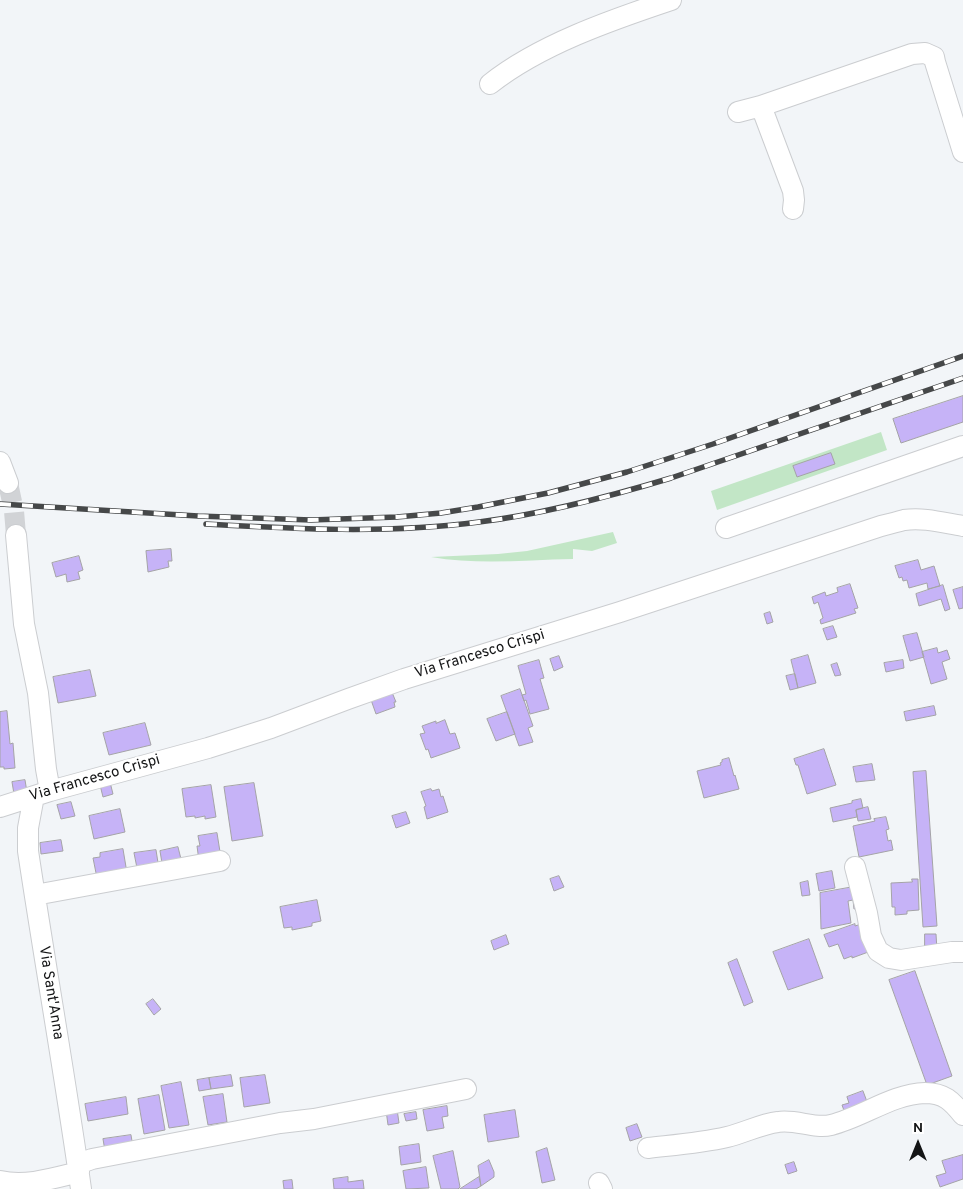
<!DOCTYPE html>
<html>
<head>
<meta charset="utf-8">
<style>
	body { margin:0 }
	#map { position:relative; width:963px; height:1189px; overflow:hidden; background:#f2f5f8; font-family:Overpass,sans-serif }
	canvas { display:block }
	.north { position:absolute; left:893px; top:1119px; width:50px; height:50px; -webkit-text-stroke:4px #fff; paint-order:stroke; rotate:0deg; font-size:14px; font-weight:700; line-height:20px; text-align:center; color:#141516 }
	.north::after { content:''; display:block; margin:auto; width:18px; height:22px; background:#141516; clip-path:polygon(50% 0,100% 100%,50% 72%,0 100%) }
</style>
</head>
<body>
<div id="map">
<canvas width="963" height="1189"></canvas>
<div class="north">N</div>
</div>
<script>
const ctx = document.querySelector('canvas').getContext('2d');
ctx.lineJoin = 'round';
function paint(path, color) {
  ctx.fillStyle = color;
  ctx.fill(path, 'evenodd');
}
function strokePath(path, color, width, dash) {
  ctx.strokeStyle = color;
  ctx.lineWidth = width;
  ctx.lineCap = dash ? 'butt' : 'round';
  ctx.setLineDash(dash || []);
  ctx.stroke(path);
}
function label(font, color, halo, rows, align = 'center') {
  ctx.font = font + ' Overpass,sans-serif';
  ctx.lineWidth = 4.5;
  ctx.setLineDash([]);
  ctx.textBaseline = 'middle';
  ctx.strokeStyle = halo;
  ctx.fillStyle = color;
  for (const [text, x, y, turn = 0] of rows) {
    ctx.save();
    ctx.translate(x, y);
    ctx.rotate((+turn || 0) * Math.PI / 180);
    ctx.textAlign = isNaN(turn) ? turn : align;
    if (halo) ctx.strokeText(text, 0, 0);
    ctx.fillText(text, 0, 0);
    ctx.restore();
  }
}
const green = new Path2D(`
	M 881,432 L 887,450 L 717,510 L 711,491 Z
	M 613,532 L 617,543 L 592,551 L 573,549 L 573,559 C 526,560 477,565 431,557 L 498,554 L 527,551 Z`);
const building = new Path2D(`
	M 963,396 L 963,422 L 901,443 L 893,419 Z
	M 831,453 L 835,464 L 797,477 L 793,466 Z
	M 171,549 L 172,561 L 168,561 L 169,567 L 148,572 L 146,551 Z
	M 79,556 L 83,570 L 78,572 L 80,579 L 67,582 L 66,574 L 56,577 L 52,563 Z
	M 918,560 L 921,570 L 934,566 L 940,586 L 928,589 L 927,583 L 909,588 L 907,580 L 903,581 L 902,577 L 899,578 L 895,566 Z
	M 850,584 L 858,608 L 854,609 L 856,613 L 821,624 L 820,620 L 823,618 L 818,602 L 814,604 L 812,597 L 825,592 L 826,596 L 838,592 L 837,588 Z
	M 943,585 L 950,609 L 945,611 L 941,599 L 919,606 L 916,594 Z
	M 963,587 L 963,608 L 959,609 L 953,590 Z
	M 770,612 L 773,622 L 767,624 L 764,614 Z
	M 833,626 L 837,637 L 827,640 L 823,629 Z
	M 917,633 L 924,657 L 910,661 L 903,636 Z
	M 937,648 L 938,653 L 947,650 L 950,659 L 942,662 L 947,679 L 931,684 L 922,652 Z
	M 808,655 L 816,683 L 798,688 L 791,660 Z
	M 559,656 L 563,667 L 554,671 L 550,659 Z
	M 539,660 L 544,678 L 540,679 L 549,709 L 530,714 L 526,700 L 524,701 L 522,695 L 526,694 L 518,666 Z
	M 903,660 L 904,668 L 886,672 L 884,663 Z
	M 837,663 L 841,675 L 835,676 L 831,665 Z
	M 90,670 L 96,696 L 58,703 L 53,677 Z
	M 795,674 L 798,688 L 790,690 L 786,676 Z
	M 520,689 L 533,726 L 528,728 L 533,742 L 519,746 L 501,696 Z
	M 391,690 L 396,702 L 394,702 L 395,707 L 376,714 L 370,697 Z
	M 934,706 L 936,715 L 906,721 L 904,712 Z
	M 7,711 L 10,744 L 13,743 L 15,768 L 4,769 L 4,767 L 0,767 L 0,712 Z
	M 507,712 L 515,734 L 496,741 L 487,719 Z
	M 445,720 L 450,734 L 455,733 L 460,748 L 431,758 L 428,749 L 426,750 L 420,734 L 425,733 L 422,726 L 436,721 L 436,723 Z
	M 145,723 L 151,745 L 109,755 L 103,733 Z
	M 824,749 L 836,785 L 807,794 L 798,765 L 796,765 L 794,759 Z
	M 729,758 L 734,776 L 735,775 L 739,789 L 704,798 L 697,771 L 721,765 L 720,763 L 722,762 L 722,760 Z
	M 872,764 L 875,780 L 856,782 L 853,767 Z
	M 926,771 L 937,926 L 923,927 L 913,772 Z
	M 25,780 L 27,792 L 14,794 L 12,782 Z
	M 110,782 L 113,794 L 103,797 L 100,785 Z
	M 254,783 L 263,836 L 232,841 L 224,787 Z
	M 211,785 L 216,817 L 205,819 L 205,816 L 195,818 L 195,816 L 186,817 L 182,789 Z
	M 431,789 L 432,791 L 439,789 L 441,797 L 443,796 L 448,812 L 427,819 L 424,807 L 426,806 L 421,792 Z
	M 861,799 L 863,808 L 856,810 L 857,817 L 833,822 L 830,808 L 852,803 L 852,801 Z
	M 71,802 L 75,816 L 61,819 L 57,805 Z
	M 868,807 L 871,819 L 858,821 L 856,810 Z
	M 120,809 L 125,832 L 94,839 L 89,816 Z
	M 406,812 L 410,823 L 396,828 L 392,816 Z
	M 886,817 L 889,829 L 886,830 L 888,841 L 891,840 L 893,850 L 859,857 L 853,826 L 875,821 L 874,819 Z
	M 217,833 L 221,858 L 199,861 L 197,846 L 200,846 L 198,836 Z
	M 61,840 L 63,851 L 41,854 L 40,843 Z
	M 178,847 L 182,863 L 162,863 L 160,851 Z
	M 123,849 L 127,873 L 97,878 L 93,858 L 100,857 L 100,853 Z
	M 156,850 L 159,869 L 138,873 L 134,853 Z
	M 832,871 L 835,888 L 819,891 L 816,874 Z
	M 559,876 L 564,887 L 554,891 L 550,879 Z
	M 912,879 L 918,879 L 919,910 L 907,911 L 907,914 L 895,915 L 895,907 L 892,907 L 891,883 L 912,882 Z
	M 808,881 L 810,895 L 802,896 L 800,883 Z
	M 859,886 L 862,907 L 854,909 L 853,900 L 848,901 L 851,923 L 821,929 L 820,893 Z
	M 317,900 L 321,921 L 312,923 L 312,926 L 292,930 L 292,927 L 284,928 L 280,907 Z
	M 855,924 L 855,926 L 861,924 L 871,951 L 852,958 L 852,956 L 844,959 L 838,944 L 829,947 L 824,935 Z
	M 925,934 L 936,934 L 937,950 L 925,951 Z
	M 506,935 L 509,944 L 494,950 L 491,941 Z
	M 809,939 L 823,978 L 788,990 L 773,952 Z
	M 737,959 L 753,1002 L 744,1006 L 728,963 Z
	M 915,971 L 952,1076 L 927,1085 L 889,980 Z
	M 153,999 L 161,1009 L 154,1015 L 146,1004 Z
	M 231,1075 L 233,1086 L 211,1089 L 209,1078 Z
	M 265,1075 L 270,1103 L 244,1107 L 240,1078 Z
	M 209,1078 L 211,1089 L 199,1091 L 197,1080 Z
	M 181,1082 L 189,1125 L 169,1128 L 161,1086 Z
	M 863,1091 L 869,1107 L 846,1116 L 842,1105 L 849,1103 L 847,1097 Z
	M 223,1094 L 227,1122 L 208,1125 L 203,1097 Z
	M 159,1095 L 165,1130 L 144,1134 L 138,1099 Z
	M 126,1097 L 128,1114 L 88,1121 L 85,1104 Z
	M 447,1106 L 448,1116 L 442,1117 L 444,1128 L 427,1131 L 423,1110 Z
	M 397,1109 L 399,1123 L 388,1125 L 386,1110 Z
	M 515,1110 L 519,1137 L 488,1142 L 484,1115 Z
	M 416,1112 L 417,1119 L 406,1121 L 404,1114 Z
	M 637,1124 L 642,1137 L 630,1141 L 626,1128 Z
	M 131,1135 L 133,1147 L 105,1151 L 103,1139 Z
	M 419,1144 L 421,1162 L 401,1165 L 399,1147 Z
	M 547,1148 L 555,1180 L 542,1183 L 536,1152 Z
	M 453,1151 L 460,1187 L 458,1189 L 441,1189 L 433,1156 Z
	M 963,1155 L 963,1179 L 940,1187 L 936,1176 L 946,1173 L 942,1161 Z
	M 489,1160 L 494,1172 L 494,1177 L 481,1186 L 478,1166 Z
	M 794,1162 L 797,1171 L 788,1174 L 785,1165 Z
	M 426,1167 L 429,1188 L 406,1189 L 403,1171 Z
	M 348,1177 L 348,1182 L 363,1180 L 364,1189 L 334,1189 L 333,1179 Z
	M 479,1177 L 481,1186 L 476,1189 L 460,1189 Z
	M 292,1180 L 293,1189 L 284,1189 L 283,1181 Z`);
const minorTunnel = new Path2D(`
	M 8,483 L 14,511 L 16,535`);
const minor = new Path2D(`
	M 490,84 C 539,45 611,20 671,0
	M 761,106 L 793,191 L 794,200 L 793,209
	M 738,112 L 761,106 L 912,54 L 925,53 L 934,57 L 935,62 L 963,152
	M 0,462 L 8,483
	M 726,528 L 963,446
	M 16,535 L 24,624 L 38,693 L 46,769 L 50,791
	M 34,796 L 28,828 L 28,851 C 45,964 65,1076 81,1189
	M 0,807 L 50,791 L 208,748 L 271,728 L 348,699 L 404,679 L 620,612 L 881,526 C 889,524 897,522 904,520 C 924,517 944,523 963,526
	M 855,867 L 867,913 L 871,936 L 878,951 L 889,958 L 901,960 L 952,952 L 963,952
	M 35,895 L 220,861
	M 648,1148 C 674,1145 701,1143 727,1137 C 744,1133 761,1124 778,1122 C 796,1119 814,1129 831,1125 C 863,1117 892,1094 925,1093 C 944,1093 952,1101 963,1115
	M 78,1164 L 92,1159 L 280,1123 L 314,1119 L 466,1089
	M 0,1181 C 26,1187 54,1178 79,1172
	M 599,1183 L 602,1189`);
const rail = new Path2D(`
	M 0,504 L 198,516 L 311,520 L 397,517 L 441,513 L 478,507 L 548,493 L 627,472 L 713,444 L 963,356
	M 206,524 C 296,529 388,534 479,522 C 544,514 608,497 671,478 L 963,378`);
const streetNames = [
	["Via Francesco Crispi",480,655,-17],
	["Via Francesco Crispi",95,779,-16],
	["Via Sant'Anna",50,993,81]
];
paint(green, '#c2e6c6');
paint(building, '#c6b3f7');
strokePath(building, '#a4a3a6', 1);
strokePath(minorTunnel, '#d1d3d6', 20, [20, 10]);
strokePath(minor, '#cbcdd0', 22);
strokePath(minor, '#fff', 20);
strokePath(rail, '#464849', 5.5);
strokePath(rail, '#fff', 4, [11]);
label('15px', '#141516', '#fff', streetNames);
</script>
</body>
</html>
